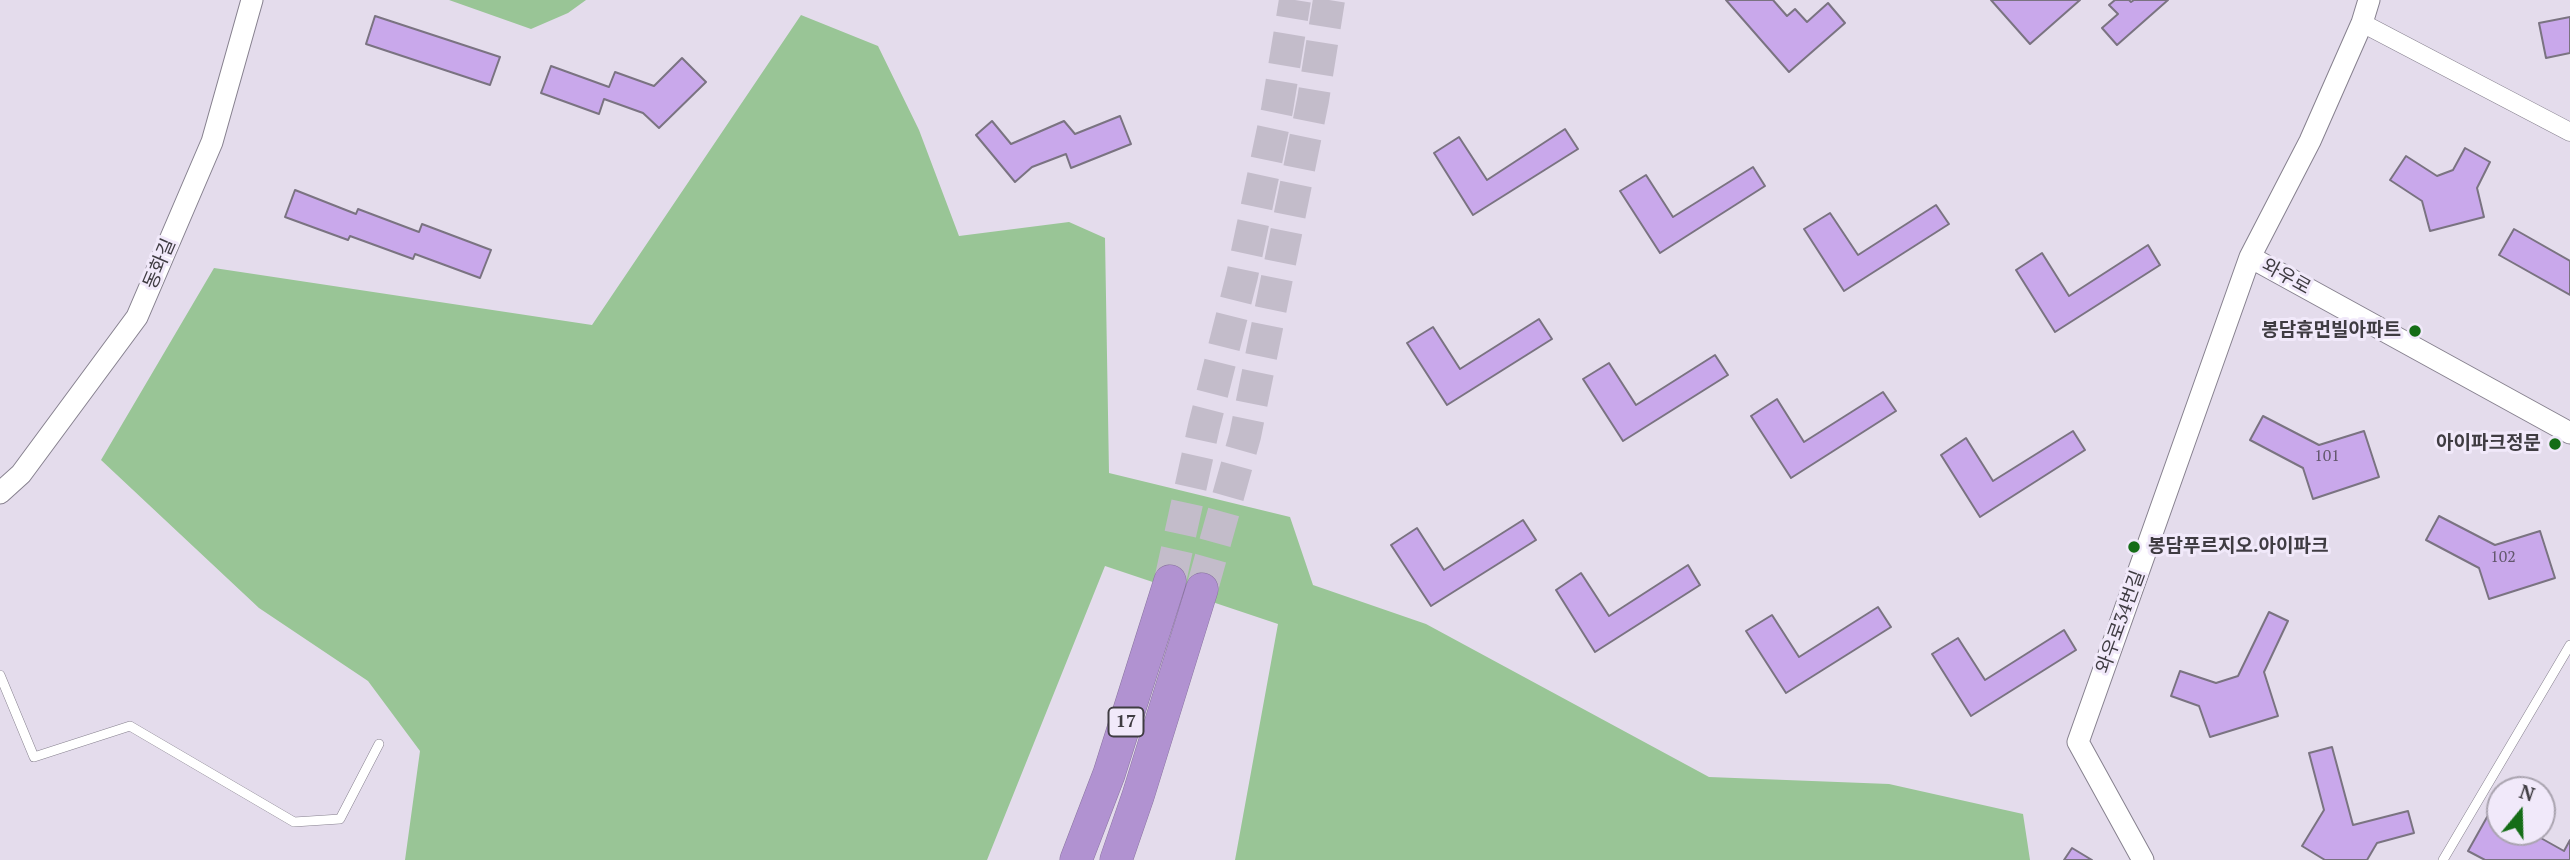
<!DOCTYPE html>
<html>
<head>
<meta charset="utf-8">
<style>
	body { margin:0 }
	#map { position:relative; width:2570px; height:860px; overflow:hidden; background:#e4dcec; font-family:"PT Serif",serif }
	canvas { display:block }
	.north { position:absolute; left:2486px; top:776px; width:70px; height:70px; box-sizing:border-box; background:#f1e9fa; border:2px solid #aaa4b0; border-radius:50%; rotate:19deg; font-size:19px; font-weight:700; line-height:28px; text-align:center; color:#3f3c42 }
	.north::after { content:''; display:block; margin:auto; width:24px; height:32px; background:#156d17; clip-path:polygon(50% 0,100% 100%,50% 72%,0 100%) }
</style>
</head>
<body>
<div id="map">
<canvas width="2570" height="860"></canvas>
<div class="north">N</div>
</div>
<script>
const ctx = document.querySelector('canvas').getContext('2d');
ctx.lineJoin = 'round';
function paint(path, color) {
  ctx.fillStyle = color;
  ctx.fill(path, 'evenodd');
}
function strokePath(path, color, width, dash) {
  ctx.strokeStyle = color;
  ctx.lineWidth = width;
  ctx.lineCap = dash ? 'butt' : 'round';
  ctx.setLineDash(dash || []);
  ctx.stroke(path);
}
function label(font, color, halo, rows, align = 'center') {
  ctx.font = font + ' "PT Serif","Noto Sans KR",serif';
  ctx.lineWidth = 6;
  ctx.setLineDash([]);
  ctx.textBaseline = 'middle';
  ctx.strokeStyle = halo;
  ctx.fillStyle = color;
  for (const [text, x, y, turn = 0] of rows) {
    ctx.save();
    ctx.translate(x, y);
    ctx.rotate((+turn || 0) * Math.PI / 180);
    ctx.textAlign = isNaN(turn) ? turn : align;
    if (halo) ctx.strokeText(text, 0, 0);
    ctx.fillText(text, 0, 0);
    ctx.restore();
  }
}
const green = new Path2D(`
	M 449,0 L 586,0 L 568,13 L 531,29 Z
	M 801,15 L 878,46 L 919,130 L 959,236 L 1069,222 L 1105,238 L 1109,473 L 1290,517 L 1313,585 L 1426,624 L 1709,777 L 1889,784 L 2023,814 L 2030,860 L 1235,860 L 1278,624 L 1105,566 L 987,860 L 405,860 L 420,751 L 368,681 L 259,608 L 101,460 L 214,268 L 592,325 Z`);
const building = new Path2D(`
	M 1726,0 L 1773,0 L 1787,16 L 1795,9 L 1807,22 L 1828,3 L 1845,23 L 1789,72 Z
	M 1991,0 L 2080,0 L 2030,44 Z
	M 2115,0 L 2129,0 L 2131,2 L 2134,0 L 2168,0 L 2117,45 L 2102,28 L 2118,14 L 2109,5 Z
	M 375,16 L 500,57 L 490,85 L 366,44 Z
	M 2570,17 L 2570,53 L 2546,58 L 2539,23 Z
	M 682,58 L 706,82 L 659,128 L 643,113 L 604,99 L 599,114 L 541,93 L 551,66 L 609,87 L 615,72 L 654,86 Z
	M 1120,116 L 1131,144 L 1071,168 L 1066,154 L 1032,167 L 1015,182 L 976,135 L 992,121 L 1011,144 L 1064,121 L 1075,134 Z
	M 1565,129 L 1578,149 L 1473,215 L 1434,153 L 1459,137 L 1487,180 Z
	M 2465,148 L 2490,162 L 2477,188 L 2484,217 L 2430,231 L 2422,201 L 2390,180 L 2406,156 L 2437,176 L 2453,170 Z
	M 1753,167 L 1765,186 L 1660,253 L 1620,191 L 1646,175 L 1673,217 Z
	M 295,190 L 356,214 L 358,209 L 419,232 L 422,224 L 491,250 L 480,278 L 415,254 L 413,259 L 350,236 L 348,240 L 285,217 Z
	M 1936,205 L 1949,224 L 1844,291 L 1804,229 L 1830,213 L 1858,255 Z
	M 2514,229 L 2570,261 L 2570,295 L 2499,255 Z
	M 2148,245 L 2160,265 L 2055,332 L 2016,270 L 2042,253 L 2069,296 Z
	M 1539,319 L 1552,339 L 1447,405 L 1407,343 L 1433,327 L 1460,369 Z
	M 1715,355 L 1728,375 L 1623,441 L 1583,379 L 1609,363 L 1636,405 Z
	M 1883,392 L 1896,411 L 1791,478 L 1751,416 L 1777,399 L 1804,442 Z
	M 2263,416 L 2319,445 L 2364,431 L 2379,477 L 2313,499 L 2303,468 L 2250,440 Z
	M 2073,431 L 2085,450 L 1980,517 L 1941,455 L 1966,438 L 1993,481 Z
	M 2439,516 L 2495,545 L 2540,531 L 2555,578 L 2489,599 L 2479,568 L 2426,540 Z
	M 1523,520 L 1536,540 L 1431,606 L 1391,545 L 1417,528 L 1444,570 Z
	M 1688,565 L 1700,585 L 1595,652 L 1556,590 L 1581,573 L 1609,616 Z
	M 1878,607 L 1891,627 L 1786,693 L 1746,631 L 1772,615 L 1799,657 Z
	M 2269,612 L 2288,621 L 2264,672 L 2278,716 L 2210,737 L 2199,706 L 2171,696 L 2180,671 L 2216,683 L 2238,676 Z
	M 2064,630 L 2076,650 L 1971,716 L 1932,654 L 1958,638 L 1985,680 Z
	M 2332,747 L 2353,825 L 2408,811 L 2414,833 L 2377,843 L 2367,860 L 2325,860 L 2302,846 L 2324,810 L 2309,753 Z
	M 2491,810 L 2500,815 L 2500,832 L 2530,832 L 2564,851 L 2570,840 L 2570,860 L 2485,860 L 2468,851 Z
	M 2072,848 L 2092,860 L 2064,860 Z`);
const motorwayTunnel = new Path2D(`
	M 1170,581 L 1204,426 L 1242,276 L 1277,110 L 1295,0
	M 1202,589 L 1245,436 L 1313,100 L 1329,0`);
const service = new Path2D(`
	M 0,675 L 34,757 L 130,726 L 294,822 L 340,819 L 379,744
	M 2443,860 L 2570,645`);
const minor = new Path2D(`
	M 2362,23 L 2570,132`);
const tertiary = new Path2D(`
	M 2369,0 L 2362,23 L 2310,141 L 2250,257 L 2570,433
	M 0,493 L 21,474 L 137,317 L 212,142 L 252,0
	M 2143,860 L 2078,742 L 2250,257`);
const motorway = new Path2D(`
	M 1076,860 L 1109,774 L 1170,581
	M 1116,860 L 1138,796 L 1202,589`);
const markers = [
	[2415,331,7,"#156d17"],
	[2555,444,7,"#156d17"],
	[2134,547,7,"#156d17"]
];
const numberNames = [
	["101",2327,456],
	["102",2503,557]
];
const shields = [
	[1126,722,35]
];
const shieldNames = [
	["17",1126,722]
];
const streetNames = [
	["동화길",160,264,-67],
	["와우로",2286,277,29],
	["와우로34번길",2121,622,-70]
];
const poiNames = [
	["봉담휴먼빌아파트",2401,331],
	["아이파크정문",2541,444],
	["봉담푸르지오.아이파크",2148,547,"left"]
];
paint(green, '#99c596');
paint(building, '#c9a8eb');
strokePath(building, '#7a7381', 2);
strokePath(motorwayTunnel, '#c3bcca', 32, [32, 16]);
strokePath(service, '#86808e', 10);
strokePath(minor, '#86808e', 19);
strokePath(tertiary, '#86808e', 23);
strokePath(motorway, '#89749f', 33);
strokePath(service, '#fff', 9);
strokePath(minor, '#fff', 18);
strokePath(tertiary, '#fff', 21);
strokePath(motorway, '#b192d1', 32);
for (const [x, y, r, color] of markers) {
  const dot = new Path2D();
  dot.arc(x, y, r, 0, 2 * Math.PI);
  ctx.fillStyle = color;
  ctx.fill(dot);
  strokePath(dot, '#f1e9fa', 2.5);
}
label('16px', '#62576c', null, numberNames);
for (const [x, y, w] of shields) {
  const box = new Path2D();
  box.roundRect(x - w / 2, y - 14.5, w, 29, 5);
  ctx.fillStyle = '#f1e9fa';
  ctx.fill(box);
  strokePath(box, '#3f3c42', 2);
}
label('bold 18px', '#3f3c42', null, shieldNames);
label('19px', '#3f3c42', '#f1e9fa', streetNames);
label('bold 19px', '#3f3c42', '#f1e9fa', poiNames, 'right');
</script>
</body>
</html>
